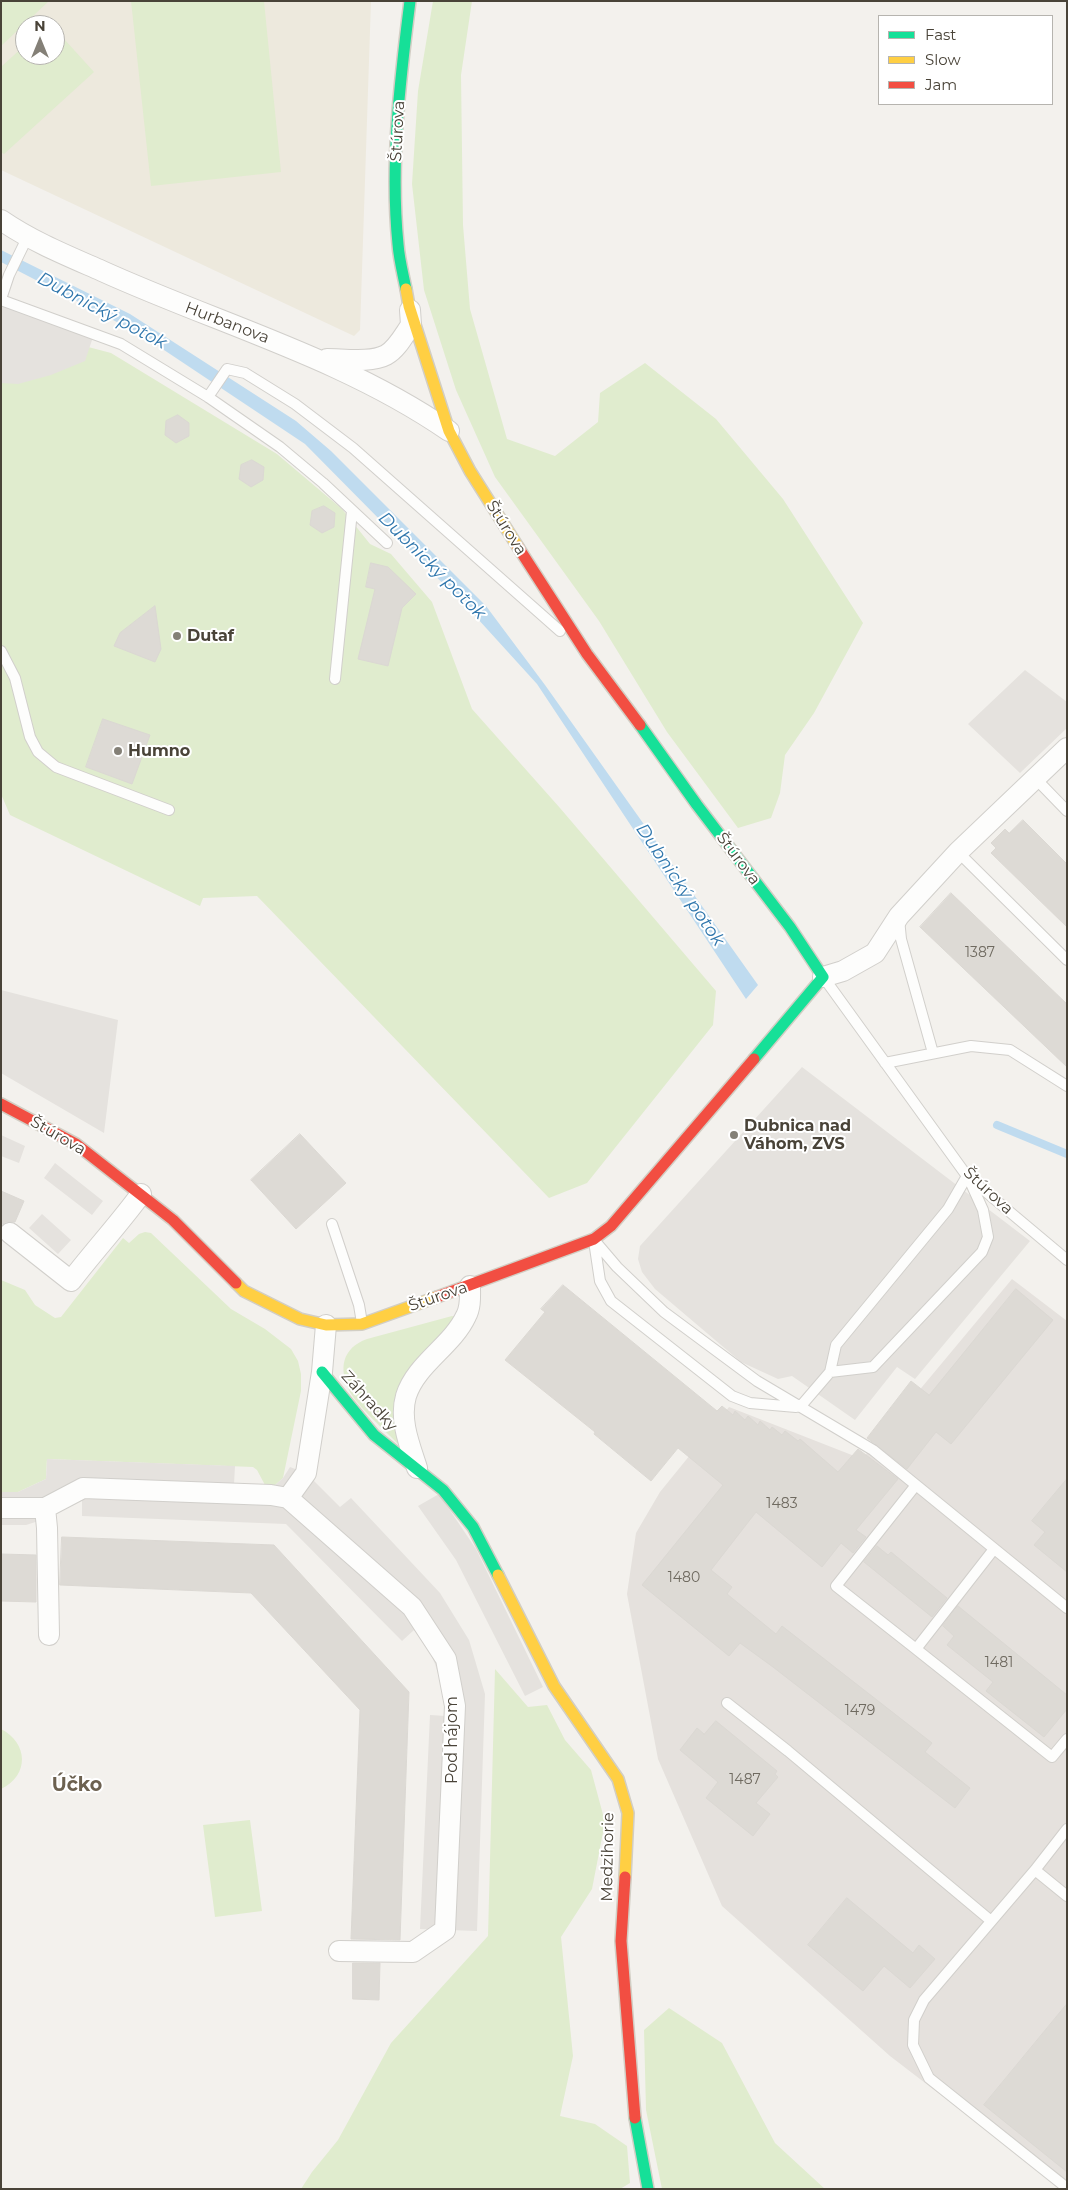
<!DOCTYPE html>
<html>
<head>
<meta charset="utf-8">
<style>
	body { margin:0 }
	#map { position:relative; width:1068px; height:2190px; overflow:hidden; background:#f3f1ed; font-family:Montserrat,sans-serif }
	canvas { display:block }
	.frame { position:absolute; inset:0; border:2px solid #494338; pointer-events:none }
	.legend { position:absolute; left:878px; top:15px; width:175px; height:90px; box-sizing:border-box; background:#fff; border:1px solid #b6b4af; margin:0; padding:6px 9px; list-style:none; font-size:15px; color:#494338 }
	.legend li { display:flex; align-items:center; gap:10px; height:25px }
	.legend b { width:25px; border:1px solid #b6b4af }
	.north { position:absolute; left:15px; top:15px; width:50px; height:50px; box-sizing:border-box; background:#fff; border:1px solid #b6b4af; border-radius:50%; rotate:0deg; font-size:14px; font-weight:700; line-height:20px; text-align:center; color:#494338 }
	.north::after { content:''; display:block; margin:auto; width:18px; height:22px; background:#848077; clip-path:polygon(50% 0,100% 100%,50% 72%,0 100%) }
</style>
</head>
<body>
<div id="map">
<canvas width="1068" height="2190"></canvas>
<div class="frame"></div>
<ul class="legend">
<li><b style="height:6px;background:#16e098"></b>Fast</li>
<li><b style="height:6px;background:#ffcf43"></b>Slow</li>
<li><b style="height:6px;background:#f24e42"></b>Jam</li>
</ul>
<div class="north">N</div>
</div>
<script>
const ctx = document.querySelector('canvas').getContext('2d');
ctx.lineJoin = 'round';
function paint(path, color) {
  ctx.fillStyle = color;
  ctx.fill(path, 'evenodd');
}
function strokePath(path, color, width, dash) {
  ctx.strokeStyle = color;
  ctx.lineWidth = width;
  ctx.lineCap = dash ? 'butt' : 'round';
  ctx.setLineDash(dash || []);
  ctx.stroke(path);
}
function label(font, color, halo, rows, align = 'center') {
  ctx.font = font + ' Montserrat,sans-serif';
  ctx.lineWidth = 4;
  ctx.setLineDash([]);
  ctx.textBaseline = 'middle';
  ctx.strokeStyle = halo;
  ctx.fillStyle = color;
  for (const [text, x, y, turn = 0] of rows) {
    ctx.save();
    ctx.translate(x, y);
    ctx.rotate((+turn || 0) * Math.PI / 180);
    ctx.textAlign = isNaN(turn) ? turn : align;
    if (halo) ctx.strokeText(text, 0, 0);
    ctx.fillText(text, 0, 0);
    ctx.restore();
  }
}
const industrial = new Path2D(`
	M 1012,1279 L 1067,1321 L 1067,2189 L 1063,2189 L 890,2056 L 722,1906 L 658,1759 L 627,1594 L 636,1533 L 660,1492 L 729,1407 L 862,1459 Z`);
const education = new Path2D(`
	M 1,1 L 371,1 L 360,330 L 354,336 L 1,170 ZM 25,25 L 55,25 L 55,55 L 25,55 Z`);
const green = new Path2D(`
	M 1,1 L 49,1 L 1,46 Z
	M 131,1 L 264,1 L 281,172 L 151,186 Z
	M 433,1 L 472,1 L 461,75 L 463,225 L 470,309 L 507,439 L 555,456 L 598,422 L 600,393 L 645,363 L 716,419 L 783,499 L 863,623 L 814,713 L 785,755 L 780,793 L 771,818 L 738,828 L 667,732 L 599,621 L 495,477 L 456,390 L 424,290 L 412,184 L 418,91 Z
	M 55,29 L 94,72 L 4,154 L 1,152 L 1,67 L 25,45 L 25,55 L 55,55 Z
	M 1,324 L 111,353 L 277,454 L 342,509 L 370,544 L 391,554 L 432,602 L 472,709 L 560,808 L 716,991 L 713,1025 L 587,1183 L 549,1198 L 257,896 L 203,898 L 200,906 L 10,815 L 1,794 Z
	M 145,1232 L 151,1233 L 231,1309 L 265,1329 L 291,1349 L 298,1361 L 301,1374 L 301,1391 L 283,1478 L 274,1486 L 265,1485 L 257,1470 L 253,1467 L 47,1459 L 46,1479 L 18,1492 L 1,1492 L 1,1280 L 25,1290 L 35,1305 L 55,1318 L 61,1317 L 123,1238 L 129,1243 L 139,1234 Z
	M 452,1316 L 456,1317 L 395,1404 L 395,1430 L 400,1446 C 388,1433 356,1405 350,1392 C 338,1369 342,1348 367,1339 Z
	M 495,1669 L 528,1707 L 547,1705 L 565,1740 L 591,1770 L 605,1822 L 592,1889 L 561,1937 L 573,2056 L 560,2116 L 595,2124 L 627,2146 L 630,2183 L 620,2189 L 301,2189 L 312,2172 L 338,2140 L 391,2043 L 488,1936 Z
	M 1,1729 C 28,1743 30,1775 1,1789 Z
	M 250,1820 L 262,1911 L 215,1917 L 203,1825 Z
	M 669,2008 L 722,2043 L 775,2143 L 825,2189 L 662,2189 L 646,2110 L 644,2030 Z`);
const parking = new Path2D(`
	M 1,300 L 94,334 L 85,361 L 51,375 L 18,384 L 1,383 Z
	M 1025,670 L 1067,702 L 1067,728 L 1020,773 L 968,724 Z
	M 1,990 L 118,1020 L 104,1133 L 1,1073 Z
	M 802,1067 L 1030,1241 L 915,1379 L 897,1367 L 855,1420 L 792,1376 L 778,1379 L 741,1362 L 655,1289 L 642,1272 L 638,1259 L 640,1246 Z
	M 1,1135 L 25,1146 L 19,1163 L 1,1156 Z
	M 55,1163 L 103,1201 L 92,1215 L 44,1178 Z
	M 42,1214 L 71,1240 L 58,1254 L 29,1228 Z
	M 47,1459 L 235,1466 L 234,1484 L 274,1486 L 283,1478 L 290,1467 L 306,1473 L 340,1507 L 351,1498 L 440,1593 L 469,1640 L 485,1694 L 477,1931 L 420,1929 L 430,1715 L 446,1716 L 441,1684 L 435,1664 L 426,1644 L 414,1630 L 402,1641 L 286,1524 L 82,1516 L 82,1499 L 51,1517 L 26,1525 L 1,1525 L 1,1492 L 18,1492 L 46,1479 Z
	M 439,1494 L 476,1549 L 543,1687 L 525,1696 L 456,1560 L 418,1506 Z`);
const water = new Path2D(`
	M 1,250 L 130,314 L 296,421 L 331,451 L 486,606 L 545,685 L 758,985 L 746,999 L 537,684 L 477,618 L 305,444 L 140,334 L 1,262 Z`);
const stream = new Path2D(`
	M 997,1125 L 1067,1154`);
const building = new Path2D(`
	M 178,415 L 189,423 L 189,436 L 176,443 L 165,435 L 166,421 Z
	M 252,460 L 264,467 L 263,480 L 251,487 L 239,479 L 241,465 Z
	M 324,506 L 335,513 L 334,527 L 322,533 L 310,525 L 312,511 Z
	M 371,563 L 388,567 L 416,594 L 402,608 L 388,666 L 358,659 L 375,589 L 366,587 Z
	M 155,606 L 161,649 L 155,662 L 114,646 L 120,633 Z
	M 103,719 L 150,735 L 132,784 L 86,767 Z
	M 1023,820 L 1067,864 L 1067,927 L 991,853 L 996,848 L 991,843 L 1005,829 L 1009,833 Z
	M 951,893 L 1067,1004 L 1067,1067 L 920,927 Z
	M 300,1134 L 346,1183 L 296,1229 L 251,1180 Z
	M 1,1191 L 24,1201 L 15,1222 L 6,1222 L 1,1225 Z
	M 563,1285 L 717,1411 L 722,1406 L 733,1415 L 735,1411 L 745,1420 L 748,1416 L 758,1425 L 760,1421 L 770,1430 L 772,1427 L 782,1435 L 785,1431 L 798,1441 L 800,1439 L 838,1472 L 858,1449 L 898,1479 L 856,1530 L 866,1537 L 853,1553 L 841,1543 L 822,1567 L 756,1512 L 711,1570 L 732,1587 L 727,1594 L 776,1634 L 782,1626 L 932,1743 L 925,1752 L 970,1788 L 955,1808 L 773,1667 L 740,1643 L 729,1656 L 642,1585 L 723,1485 L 678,1448 L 651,1481 L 594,1434 L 595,1432 L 505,1360 L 545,1312 L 541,1309 Z
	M 1016,1289 L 1053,1320 L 951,1444 L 936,1432 L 907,1469 L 867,1438 L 911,1381 L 929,1395 Z
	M 1067,1479 L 1067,1572 L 1034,1545 L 1045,1532 L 1032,1521 Z
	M 62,1537 L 274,1545 L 409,1692 L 400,1940 L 351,1939 L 360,1710 L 251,1593 L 60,1585 Z
	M 877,1546 L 888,1555 L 891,1552 L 947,1598 L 932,1617 L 864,1562 Z
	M 1,1554 L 36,1555 L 36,1602 L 1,1601 Z
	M 958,1606 L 1067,1695 L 1067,1709 L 1044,1737 L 986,1691 L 993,1682 L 947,1645 L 954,1636 L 943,1626 Z
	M 716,1721 L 777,1771 L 775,1774 L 778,1777 L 756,1803 L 770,1814 L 753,1836 L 706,1798 L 718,1782 L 680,1750 L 697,1728 L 704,1734 Z
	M 847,1898 L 913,1953 L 919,1945 L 935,1959 L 910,1988 L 884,1966 L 863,1991 L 808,1945 Z
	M 353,1963 L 380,1963 L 379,2000 L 353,1999 Z
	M 1067,2004 L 1067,2172 L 984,2105 Z`);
const lane = new Path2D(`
	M 1,299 L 9,275 L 27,238
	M 1,300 L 121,344 L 208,397 L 280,447 L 323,483 L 387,543
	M 208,397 L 227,369 L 245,373 L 295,404 L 353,448 L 560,631
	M 1,651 L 15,678 L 30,737 L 38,752 L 56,767 L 169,810
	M 335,679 L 352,511
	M 1035,778 L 1067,811
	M 958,852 L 1067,960
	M 899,919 L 901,939 L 933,1053
	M 824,978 L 967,1176 L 1067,1260
	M 885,1063 L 971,1046 L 1010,1050 L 1067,1086
	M 332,1224 L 359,1305 L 362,1323
	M 594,1240 L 617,1267 L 664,1312 L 757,1381 L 873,1450 L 1067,1608
	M 594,1241 L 600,1281 L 611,1301 L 732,1396 L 750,1403 L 796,1407
	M 830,1372 L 873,1367 L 982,1252 L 988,1237 L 983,1210 L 969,1179
	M 800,1407 L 830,1372 L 836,1345 L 948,1209 L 967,1176
	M 916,1485 L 836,1586 L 916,1649 L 994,1549
	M 916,1649 L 1052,1757 L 1067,1739
	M 727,1703 L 788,1751 L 990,1920
	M 1067,1829 L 1035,1870 L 924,2000 L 914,2020 L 913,2045 L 929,2078 L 1067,2188
	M 1035,1870 L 1067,1896`);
const street = new Path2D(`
	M 1,220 C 33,242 68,256 102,271 C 219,324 343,358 449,431
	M 327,359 C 344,359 371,363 386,355 C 397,349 404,335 411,325 L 410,310
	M 823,977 L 843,971 L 875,953 L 899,916 L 958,852 L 1067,748
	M 10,1233 L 71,1281 C 94,1251 119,1224 141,1194
	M 417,1468 C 410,1446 399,1420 406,1396 C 416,1364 452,1346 466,1316 C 471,1307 470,1296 470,1286
	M 288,1498 L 306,1473 L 322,1372 L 326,1325
	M 1,1508 L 45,1508 L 83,1488 L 271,1495 L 288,1498 L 412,1607 L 446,1659 L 455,1706 L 445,1930 L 413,1952 L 339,1951
	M 45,1508 L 47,1528 L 49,1635`);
const fast = new Path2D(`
	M 406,289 C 403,274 399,259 398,244 C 390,164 400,80 410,1
	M 640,725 L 697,805 L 790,927 L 823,977 L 754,1059
	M 322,1372 L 374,1435 L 443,1490 L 473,1527 L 498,1575
	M 635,2118 L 648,2189`);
const slow = new Path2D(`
	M 406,289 L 409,306 L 449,431 L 470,471 L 518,547
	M 236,1283 L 244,1291 L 300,1319 L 326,1325 L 362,1324 L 437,1297
	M 498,1575 L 554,1686 L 618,1779 L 628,1813 L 625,1877`);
const jam = new Path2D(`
	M 518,547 L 587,654 L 640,725
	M 1,1104 L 76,1144 L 173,1220 L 236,1283
	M 437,1297 L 594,1239 L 611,1226 L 754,1059
	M 625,1877 L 621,1941 L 635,2118`);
const markers = [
	[177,636,5,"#848077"],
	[118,751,5,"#848077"],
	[734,1135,5,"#848077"]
];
const numberNames = [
	["1387",980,953],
	["1483",782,1504],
	["1480",684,1578],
	["1481",999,1663],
	["1479",860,1711],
	["1487",745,1780]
];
const streetNames = [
	["Štúrova",398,131,-87],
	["Hurbanova",227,323,21],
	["Štúrova",506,528,58],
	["Štúrova",738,859,53],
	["Štúrova",58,1136,30],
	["Štúrova",988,1191,43],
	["Štúrova",438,1297,-19],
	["Záhradky",369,1401,48],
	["Pod hájom",452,1740,-90],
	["Medzihorie",608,1857,-89]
];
const poiNames = [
	["Dutaf",187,636],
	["Humno",128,751],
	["Dubnica nad",744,1126],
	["Váhom, ZVS",744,1144]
];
const waterNames = [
	["Dubnický potok",102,311,28],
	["Dubnický potok",432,566,45],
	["Dubnický potok",680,885,56]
];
const quarterNames = [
	["Účko",77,1785]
];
paint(industrial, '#e5e1dd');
paint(education, '#ede9dd');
paint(green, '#e0ecce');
paint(parking, '#e5e2de');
paint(water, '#bfdbef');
strokePath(stream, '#bfdbef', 8);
paint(building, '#dddad5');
strokePath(building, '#dbd8d3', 1);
strokePath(lane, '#d1cfcb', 12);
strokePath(street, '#d1cfcb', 22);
strokePath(fast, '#d2cec4', 14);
strokePath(slow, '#d2cec4', 14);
strokePath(jam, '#d2cec4', 14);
strokePath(lane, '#fdfdfc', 10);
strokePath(street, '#fdfdfc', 20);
strokePath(fast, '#16e098', 11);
strokePath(slow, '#ffcf43', 11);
strokePath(jam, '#f24e42', 11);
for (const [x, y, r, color] of markers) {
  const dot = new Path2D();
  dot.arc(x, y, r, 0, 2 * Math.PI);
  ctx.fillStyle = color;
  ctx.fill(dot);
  strokePath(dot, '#fff', 2);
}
label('14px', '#6f6a60', null, numberNames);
label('16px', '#494338', '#fff', streetNames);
label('bold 16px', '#494338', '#fff', poiNames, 'left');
label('italic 18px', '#3077ad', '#fff', waterNames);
label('bold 19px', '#6c6150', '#fff', quarterNames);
</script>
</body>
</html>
